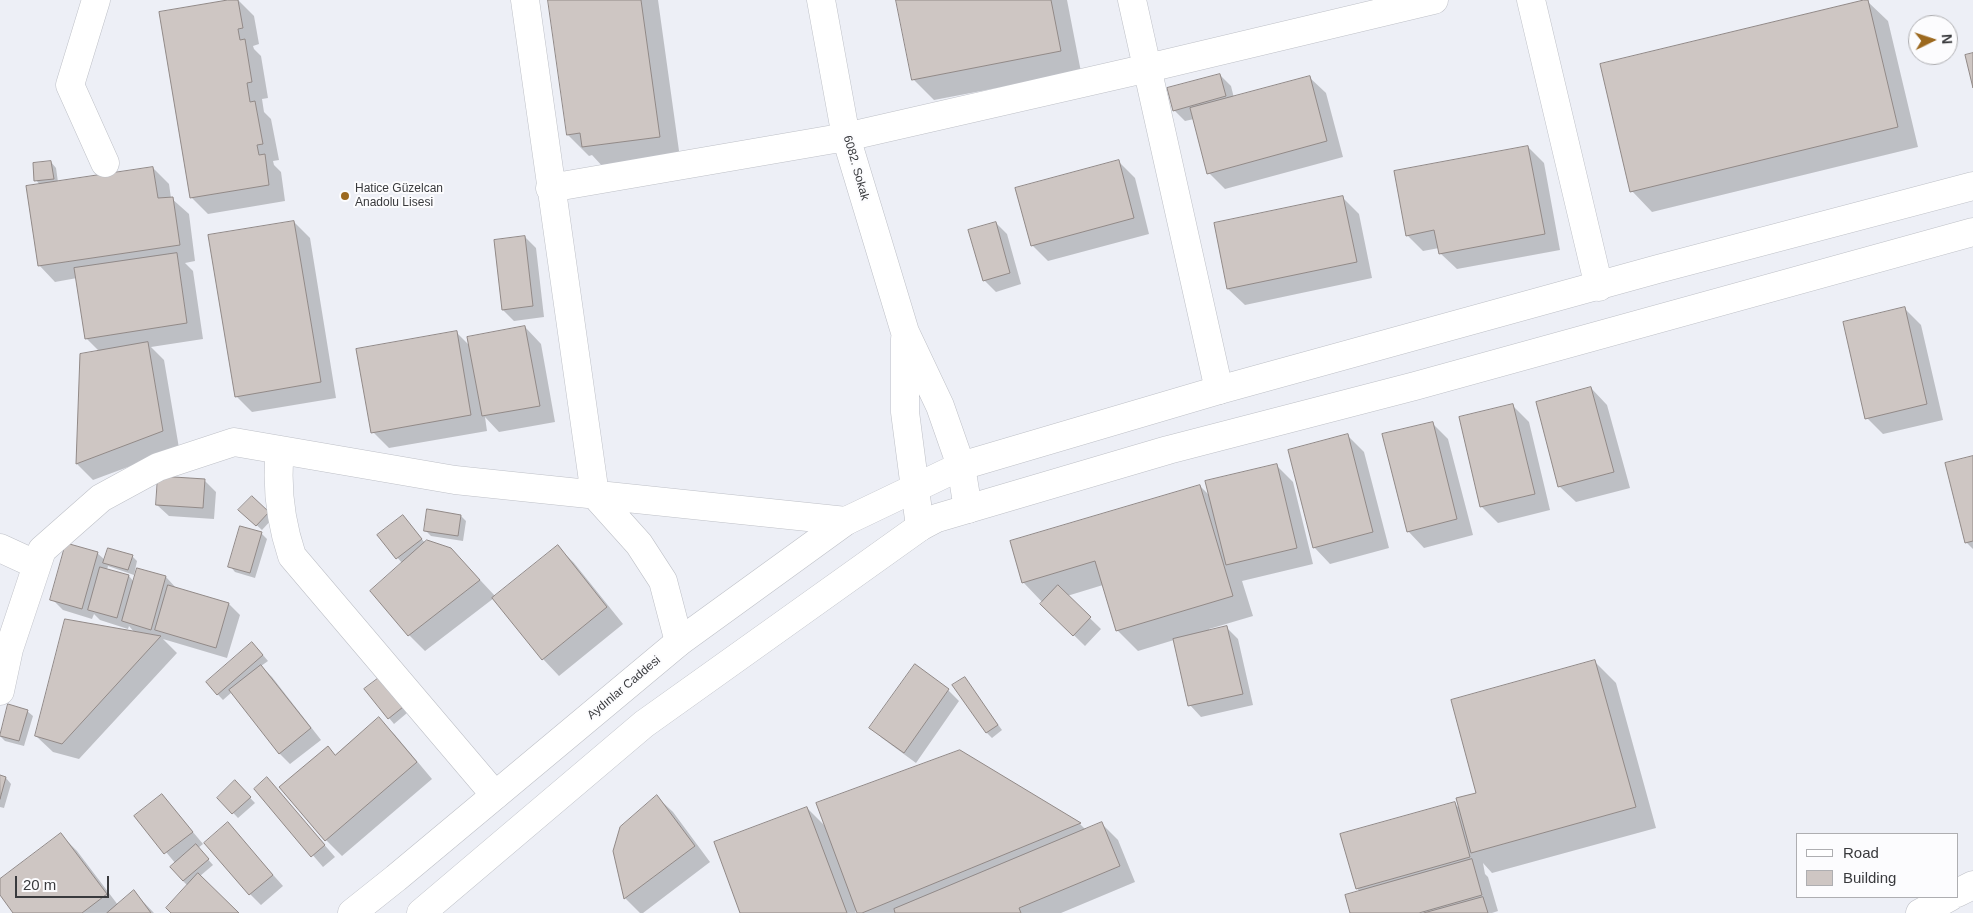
<!DOCTYPE html>
<html>
<head>
<meta charset="utf-8">
<style>
	body { margin:0 }
	#map { position:relative; width:1973px; height:913px; overflow:hidden; background:#edeff6; font-family:Arial,sans-serif }
	canvas { display:block }
	.legend { position:absolute; left:1796px; top:833px; width:162px; height:65px; box-sizing:border-box; background:#fcfcfe; border:1px solid #aeaeb1; margin:0; padding:6px 9px; list-style:none; font-size:15px; color:#393a3d }
	.legend li { display:flex; align-items:center; gap:10px; height:25px }
	.legend b { width:25px; border:1px solid #aeaeb1 }
	.north { position:absolute; left:1908px; top:15px; width:50px; height:50px; box-sizing:border-box; background:#fcfcfe; border:1px solid #aeaeb1; border-radius:50%; rotate:86deg; font-size:14px; font-weight:700; line-height:20px; text-align:center; color:#393a3d }
	.north::after { content:''; display:block; margin:auto; width:18px; height:22px; background:#9c691f; clip-path:polygon(50% 0,100% 100%,50% 72%,0 100%) }
	.scale { position:absolute; left:15px; top:876px; width:94px; height:22px; box-sizing:border-box; border:2px solid #393a3d; border-top:0; padding-left:6px; font-size:15px; line-height:18px; white-space:nowrap; color:#393a3d; -webkit-text-stroke:4px #fcfcfe; paint-order:stroke }
</style>
</head>
<body>
<div id="map">
<canvas width="1973" height="913"></canvas>
<ul class="legend">
<li><b style="height:6px;background:#fff"></b>Road</li>
<li><b style="height:14px;background:#cec6c3"></b>Building</li>
</ul>
<div class="north">N</div>
<div class="scale">20 m</div>
</div>
<script>
const ctx = document.querySelector('canvas').getContext('2d');
ctx.lineJoin = 'round';
function paint(path, color) {
  ctx.fillStyle = color;
  ctx.fill(path, 'evenodd');
}
function strokePath(path, color, width, dash) {
  ctx.strokeStyle = color;
  ctx.lineWidth = width;
  ctx.lineCap = dash ? 'butt' : 'round';
  ctx.setLineDash(dash || []);
  ctx.stroke(path);
}
function label(font, color, halo, rows, align = 'center') {
  ctx.font = font + ' Arial,sans-serif';
  ctx.lineWidth = 4;
  ctx.setLineDash([]);
  ctx.textBaseline = 'middle';
  ctx.strokeStyle = halo;
  ctx.fillStyle = color;
  for (const [text, x, y, turn = 0] of rows) {
    ctx.save();
    ctx.translate(x, y);
    ctx.rotate((+turn || 0) * Math.PI / 180);
    ctx.textAlign = isNaN(turn) ? turn : align;
    if (halo) ctx.strokeText(text, 0, 0);
    ctx.fillText(text, 0, 0);
    ctx.restore();
  }
}
const shadow = new Path2D(`
	M 235,0 L 238,0 L 254,16 L 259,44 L 253,46 L 254,49 L 261,56 L 268,98 L 262,99 L 264,112 L 271,119 L 279,160 L 273,161 L 274,165 L 281,172 L 285,201 L 208,214 L 191,197 Z
	M 549,0 L 658,0 L 680,158 L 604,168 L 592,155 L 589,156 L 568,135 Z
	M 898,0 L 1067,0 L 1081,72 L 934,100 L 913,79 Z
	M 1867,1 L 1888,21 L 1918,147 L 1652,212 L 1632,191 Z
	M 1220,75 L 1231,86 L 1234,98 L 1309,77 L 1326,93 L 1343,157 L 1225,189 L 1209,173 L 1194,119 L 1185,121 L 1174,110 Z
	M 1528,147 L 1544,163 L 1560,250 L 1457,269 L 1440,253 L 1439,248 L 1423,251 L 1407,235 Z
	M 1118,161 L 1135,178 L 1149,234 L 1048,261 L 1032,245 Z
	M 51,162 L 56,168 L 58,182 L 153,168 L 169,184 L 171,198 L 189,214 L 195,261 L 185,263 L 193,271 L 203,339 L 151,347 L 164,360 L 179,448 L 93,480 L 77,464 L 81,355 L 100,352 L 86,338 L 77,278 L 55,282 L 39,265 L 40,185 L 36,180 Z
	M 1343,198 L 1359,214 L 1372,278 L 1245,305 L 1228,289 Z
	M 294,222 L 310,238 L 336,398 L 252,412 L 236,396 Z
	M 996,223 L 1007,234 L 1021,284 L 996,292 L 984,280 Z
	M 525,237 L 536,248 L 544,317 L 514,321 L 503,310 Z
	M 1905,309 L 1921,325 L 1943,420 L 1883,434 L 1867,418 Z
	M 525,327 L 541,344 L 555,422 L 499,432 L 485,417 L 487,431 L 389,448 L 373,432 L 456,332 L 470,346 Z
	M 1591,388 L 1607,405 L 1630,488 L 1576,502 L 1559,486 Z
	M 1513,406 L 1529,422 L 1550,510 L 1498,523 L 1481,506 Z
	M 1432,423 L 1448,439 L 1473,535 L 1424,548 L 1408,531 Z
	M 1348,436 L 1364,452 L 1389,548 L 1330,564 L 1314,547 Z
	M 1973,457 L 1973,549 L 1966,542 Z
	M 1276,465 L 1293,482 L 1313,564 L 1242,581 L 1253,616 L 1209,629 L 1210,632 L 1227,628 L 1238,639 L 1253,705 L 1201,717 L 1190,705 L 1174,640 L 1138,651 L 1117,630 L 1103,585 L 1067,596 L 1101,629 L 1085,646 L 1042,604 L 1043,603 L 1023,582 L 1200,486 L 1211,497 Z
	M 204,480 L 216,492 L 214,519 L 169,516 L 157,505 Z
	M 252,497 L 273,518 L 262,530 L 240,510 Z
	M 461,516 L 466,521 L 463,541 L 431,536 L 425,530 Z
	M 408,522 L 425,543 L 451,549 L 496,597 L 558,547 L 574,563 L 623,624 L 559,676 L 543,659 L 494,598 L 425,651 L 409,635 L 402,563 L 379,536 Z
	M 261,533 L 267,539 L 255,578 L 235,572 L 230,566 Z
	M 97,553 L 105,560 L 132,556 L 137,561 L 134,575 L 108,566 L 107,570 L 129,576 L 134,582 L 138,569 L 166,577 L 177,589 L 229,604 L 240,615 L 227,658 L 163,639 L 177,653 L 79,759 L 53,752 L 36,736 L 135,633 L 129,626 L 128,629 L 100,620 L 94,614 L 92,619 L 63,610 L 52,599 Z
	M 258,649 L 268,661 L 261,666 L 272,677 L 321,740 L 290,764 L 279,753 L 232,692 L 223,700 L 207,683 Z
	M 1595,662 L 1616,683 L 1656,828 L 1492,873 L 1483,863 L 1485,874 L 1488,877 L 1498,911 L 1492,913 L 1351,913 L 1360,892 L 1357,888 L 1455,804 L 1460,809 L 1478,794 Z
	M 964,678 L 1002,730 L 992,738 L 987,733 Z
	M 379,679 L 407,713 L 394,724 L 366,690 Z
	M 948,690 L 959,701 L 916,763 L 882,738 L 871,727 Z
	M 9,706 L 27,711 L 33,716 L 24,746 L 5,741 L 0,736 Z
	M 379,719 L 395,735 L 432,779 L 342,856 L 326,840 L 328,747 L 336,756 Z
	M 960,751 L 1080,824 L 1086,830 L 1102,824 L 1118,840 L 1135,882 L 1061,913 L 858,913 L 855,911 L 856,913 L 742,913 L 807,808 L 827,828 Z
	M 0,777 L 6,778 L 11,784 L 4,808 L 0,807 Z
	M 267,779 L 335,857 L 323,867 L 256,789 Z
	M 235,782 L 255,803 L 238,818 L 219,798 Z
	M 162,795 L 203,844 L 198,848 L 213,865 L 200,876 L 237,913 L 173,913 L 188,886 L 183,881 L 176,864 L 136,816 Z
	M 656,796 L 673,812 L 710,862 L 643,913 L 640,913 L 625,898 L 615,851 Z
	M 228,824 L 283,886 L 261,905 L 250,894 Z
	M 61,835 L 77,851 L 118,905 L 134,892 L 154,913 L 15,913 L 0,893 L 0,881 Z`);
const building = new Path2D(`
	M 228,0 L 238,0 L 243,28 L 238,29 L 240,40 L 245,39 L 252,82 L 247,83 L 250,102 L 255,101 L 263,144 L 257,145 L 259,155 L 265,154 L 269,185 L 190,198 L 159,12 Z
	M 548,0 L 641,0 L 660,137 L 582,147 L 580,133 L 567,135 Z
	M 896,0 L 1051,0 L 1061,51 L 912,80 Z
	M 1864,0 L 1868,0 L 1898,127 L 1630,192 L 1600,64 Z
	M 1973,53 L 1973,88 L 1965,55 Z
	M 1220,74 L 1226,96 L 1173,111 L 1167,88 Z
	M 1310,76 L 1327,141 L 1207,174 L 1190,108 Z
	M 1528,146 L 1545,234 L 1439,254 L 1434,230 L 1406,236 L 1394,171 Z
	M 1119,160 L 1134,218 L 1031,246 L 1015,188 Z
	M 51,161 L 54,179 L 34,181 L 33,163 Z
	M 153,167 L 158,198 L 173,197 L 180,245 L 38,266 L 26,186 Z
	M 1343,196 L 1357,262 L 1227,289 L 1214,223 Z
	M 294,221 L 321,382 L 235,397 L 208,235 Z
	M 996,222 L 1010,273 L 983,281 L 968,230 Z
	M 525,236 L 533,306 L 502,310 L 494,240 Z
	M 177,253 L 187,323 L 85,339 L 74,268 Z
	M 1905,307 L 1927,404 L 1865,419 L 1843,322 Z
	M 525,326 L 540,406 L 482,416 L 467,337 Z
	M 457,331 L 471,415 L 371,433 L 356,349 Z
	M 148,342 L 163,431 L 76,464 L 80,354 Z
	M 1591,387 L 1614,472 L 1558,487 L 1536,402 Z
	M 1513,404 L 1535,494 L 1480,507 L 1459,417 Z
	M 1433,422 L 1457,519 L 1407,532 L 1382,434 Z
	M 1348,434 L 1373,532 L 1313,548 L 1288,450 Z
	M 1973,456 L 1973,541 L 1965,543 L 1945,463 Z
	M 1277,464 L 1297,548 L 1226,565 L 1205,481 Z
	M 158,476 L 205,479 L 203,508 L 156,505 Z
	M 1200,485 L 1233,596 L 1116,631 L 1095,561 L 1022,583 L 1010,541 Z
	M 252,496 L 269,512 L 256,526 L 238,510 Z
	M 427,509 L 461,515 L 458,536 L 424,531 Z
	M 403,515 L 422,539 L 396,559 L 377,535 Z
	M 240,526 L 262,532 L 250,573 L 228,567 Z
	M 427,540 L 451,548 L 480,580 L 408,636 L 370,591 Z
	M 66,543 L 98,552 L 82,609 L 50,600 Z
	M 558,545 L 607,607 L 542,660 L 492,598 Z
	M 108,548 L 133,555 L 128,570 L 103,563 Z
	M 100,567 L 129,575 L 117,618 L 88,610 Z
	M 137,568 L 166,576 L 151,630 L 122,621 Z
	M 168,585 L 229,603 L 216,648 L 155,630 Z
	M 1058,585 L 1091,617 L 1073,636 L 1040,604 Z
	M 65,619 L 161,636 L 62,744 L 35,736 Z
	M 1227,626 L 1243,694 L 1188,706 L 1173,639 Z
	M 252,642 L 263,655 L 217,695 L 206,682 Z
	M 1595,660 L 1636,807 L 1471,853 L 1456,798 L 1476,793 L 1451,700 Z
	M 915,664 L 949,689 L 904,753 L 869,728 Z
	M 261,665 L 311,728 L 279,754 L 229,690 Z
	M 380,677 L 403,707 L 388,719 L 364,689 Z
	M 965,677 L 998,725 L 986,733 L 952,685 Z
	M 8,704 L 28,710 L 19,741 L 0,736 Z
	M 379,717 L 417,762 L 325,841 L 279,787 L 328,746 L 335,755 Z
	M 960,750 L 1081,823 L 862,913 L 857,913 L 816,803 Z
	M 0,775 L 6,777 L 0,799 Z
	M 267,777 L 325,845 L 311,857 L 254,789 Z
	M 235,780 L 251,797 L 232,814 L 217,798 Z
	M 162,794 L 193,832 L 164,854 L 134,816 Z
	M 657,795 L 695,846 L 624,899 L 613,851 L 620,827 Z
	M 1455,802 L 1470,857 L 1356,889 L 1340,834 Z
	M 807,807 L 847,913 L 740,913 L 714,842 Z
	M 228,822 L 273,875 L 249,895 L 204,843 Z
	M 1102,822 L 1120,866 L 1019,908 L 1021,913 L 895,913 L 894,909 Z
	M 61,833 L 107,894 L 82,913 L 13,913 L 0,895 L 0,879 Z
	M 196,844 L 209,859 L 183,881 L 170,867 Z
	M 1472,859 L 1482,895 L 1419,913 L 1350,913 L 1345,895 Z
	M 198,873 L 239,913 L 171,913 L 166,908 Z
	M 134,890 L 151,913 L 107,913 Z
	M 1483,897 L 1488,913 L 1424,913 Z`);
const minor = new Path2D(`
	M 96,0 L 70,85 L 105,163
	M 525,0 L 595,495 L 639,544 L 663,581 L 679,642
	M 821,0 L 846,137 L 905,332 L 940,406 L 961,466 L 968,509
	M 1132,0 L 1219,390
	M 1531,0 L 1599,287
	M 550,188 L 846,137 L 1148,68 L 1434,0
	M 905,339 L 905,412 L 920,527
	M 280,450 C 276,487 280,520 292,556 L 495,795
	M 0,548 L 37,565
	M 0,691 L 9,649 L 42,550 L 101,498 L 158,467 L 234,442 L 455,480 L 846,521`);
const major = new Path2D(`
	M 352,913 L 396,878 L 679,642 L 846,521 L 961,466 L 1219,390 L 1658,269 L 1973,186
	M 421,913 L 644,724 L 920,527 L 937,518 L 1168,450 L 1415,386 L 1973,232`);
const highway = new Path2D(`
	M 1957,893 L 1973,885
	M 1920,913 L 1950,897`);
const markers = [
	[345,196,5,"#9c691f"]
];
const streetNames = [
	["6082. Sokak",856,168,74],
	["Aydınlar Caddesi",624,688,-40]
];
const poiNames = [
	["Hatice Güzelcan",355,189],
	["Anadolu Lisesi",355,203]
];
paint(shadow, '#0003');
paint(building, '#cec6c3');
strokePath(building, '#918987', 1);
strokePath(minor, '#bec0c7', 29);
strokePath(major, '#bec0c7', 29);
strokePath(highway, '#bec0c7', 29);
strokePath(minor, '#fff', 28);
strokePath(major, '#fff', 28);
strokePath(highway, '#fff', 28);
for (const [x, y, r, color] of markers) {
  const dot = new Path2D();
  dot.arc(x, y, r, 0, 2 * Math.PI);
  ctx.fillStyle = color;
  ctx.fill(dot);
  strokePath(dot, '#fcfcfe', 2);
}
label('12px', '#393a3d', '#fcfcfe', streetNames);
label('12px', '#393a3d', '#fcfcfe', poiNames, 'left');
</script>
</body>
</html>
